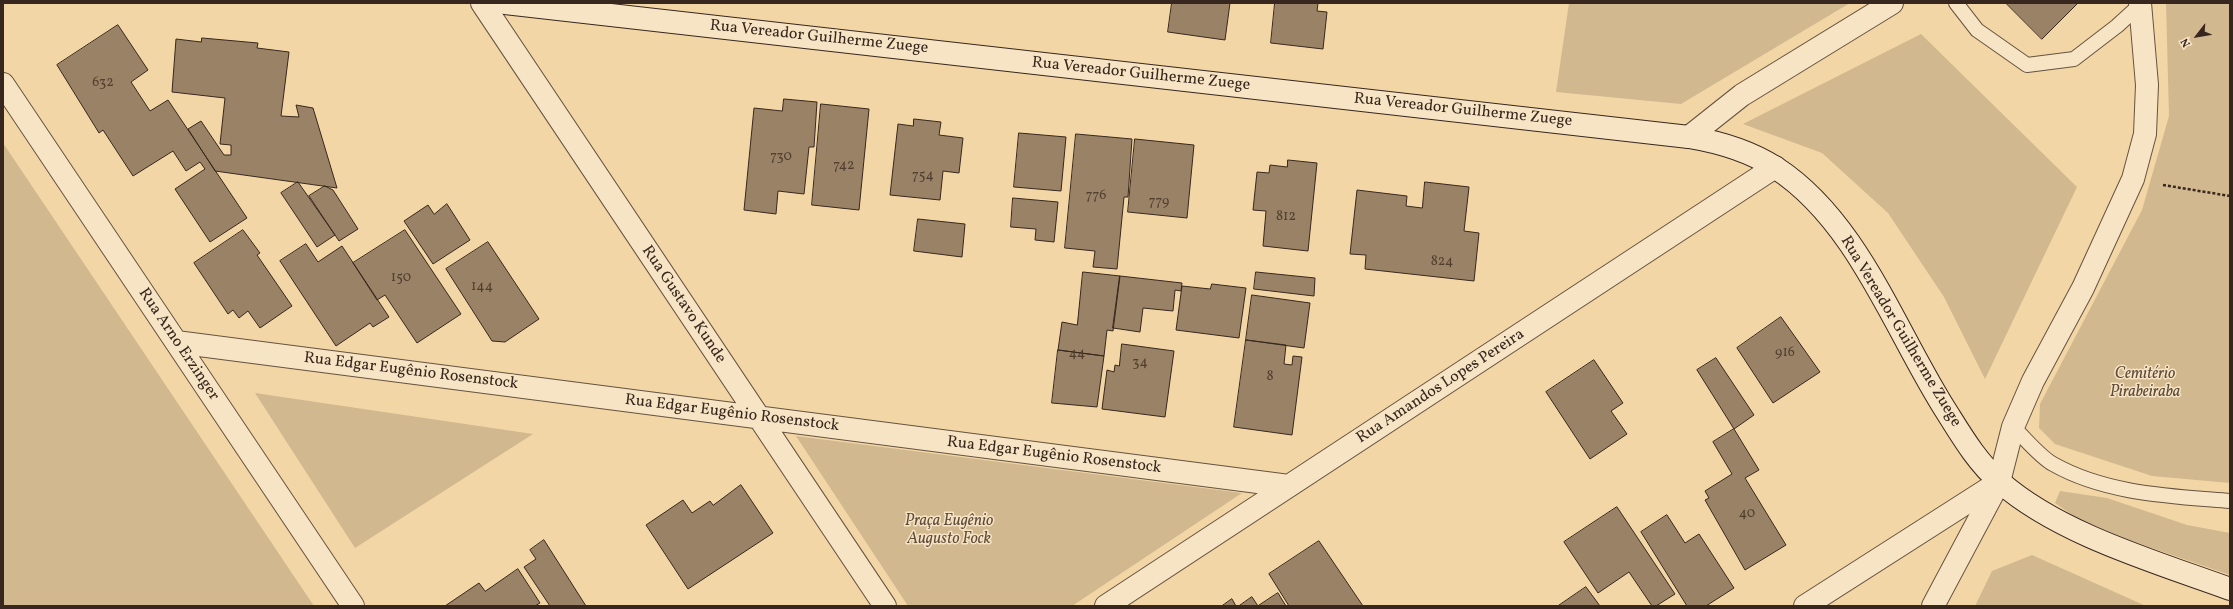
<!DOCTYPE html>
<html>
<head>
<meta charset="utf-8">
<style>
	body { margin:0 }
	#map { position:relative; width:2233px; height:609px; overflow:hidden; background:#f2d6a6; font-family:Vollkorn,serif }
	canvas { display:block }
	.frame { position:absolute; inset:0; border:4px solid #38271e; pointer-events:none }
	.north { position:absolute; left:2177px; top:16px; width:40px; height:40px; -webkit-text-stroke:3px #f7e4c5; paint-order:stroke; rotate:239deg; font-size:11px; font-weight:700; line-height:16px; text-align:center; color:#38271e }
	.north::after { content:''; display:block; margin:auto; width:14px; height:18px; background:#38271e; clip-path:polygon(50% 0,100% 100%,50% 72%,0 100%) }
</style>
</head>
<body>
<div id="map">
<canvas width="2233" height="609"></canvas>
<div class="frame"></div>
<div class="north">N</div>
</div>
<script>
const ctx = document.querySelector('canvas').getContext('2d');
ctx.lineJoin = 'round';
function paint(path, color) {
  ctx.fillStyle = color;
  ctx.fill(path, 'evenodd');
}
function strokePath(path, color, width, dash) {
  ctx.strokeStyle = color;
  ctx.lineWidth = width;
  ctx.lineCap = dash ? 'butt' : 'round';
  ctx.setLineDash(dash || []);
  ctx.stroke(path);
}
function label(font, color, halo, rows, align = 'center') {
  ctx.font = font + ' Vollkorn,serif';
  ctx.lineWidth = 3;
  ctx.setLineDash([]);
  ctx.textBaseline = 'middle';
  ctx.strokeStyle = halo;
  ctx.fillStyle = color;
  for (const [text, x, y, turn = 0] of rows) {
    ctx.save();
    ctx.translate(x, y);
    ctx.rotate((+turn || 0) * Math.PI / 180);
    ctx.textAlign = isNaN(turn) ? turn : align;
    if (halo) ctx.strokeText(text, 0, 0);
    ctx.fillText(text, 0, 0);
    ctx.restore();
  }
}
const green = new Path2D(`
	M 1569,3 L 1850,3 L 1681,104 L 1556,92 Z
	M 2166,3 L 2230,3 L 2230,483 L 2152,476 L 2055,444 L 2039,428 L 2040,404 L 2142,210 L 2169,116 Z
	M 1921,34 L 2077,187 L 1985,379 L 1944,297 L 1888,213 L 1822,153 L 1743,124 Z
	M 3,143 L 314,606 L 3,606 Z
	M 255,393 L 533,434 L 355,548 Z
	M 796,436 L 1242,493 L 1072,606 L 908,606 Z
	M 2060,491 L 2107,498 L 2187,525 L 2230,533 L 2230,575 L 2088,526 L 2055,503 Z
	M 2032,555 L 2146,606 L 1975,606 L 1992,571 Z`);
const building = new Path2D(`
	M 1172,3 L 1230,3 L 1225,40 L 1168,32 Z
	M 1275,3 L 1318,3 L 1317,11 L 1327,12 L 1323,49 L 1271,43 Z
	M 2006,3 L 2078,3 L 2042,39 Z
	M 118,25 L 148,70 L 131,82 L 150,111 L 168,100 L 247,218 L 210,242 L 175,189 L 205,169 L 200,162 L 186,171 L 173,151 L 133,176 L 103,130 L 99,133 L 57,65 Z
	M 202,38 L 258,43 L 257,48 L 289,52 L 281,116 L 299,117 L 296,105 L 313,108 L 337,188 L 215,171 L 188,129 L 201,121 L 224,155 L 231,155 L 231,145 L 220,144 L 225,98 L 172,92 L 176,39 L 201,42 Z
	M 784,99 L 817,102 L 814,147 L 809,147 L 804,194 L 778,191 L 776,214 L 744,210 L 754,108 L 782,111 Z
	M 821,104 L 869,109 L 859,210 L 812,205 Z
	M 914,119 L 941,122 L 939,135 L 963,138 L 959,173 L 943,171 L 940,200 L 890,195 L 898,124 L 913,126 Z
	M 1019,133 L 1066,137 L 1061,191 L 1014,187 Z
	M 1076,134 L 1132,139 L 1128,197 L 1124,197 L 1117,269 L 1093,267 L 1095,251 L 1065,248 Z
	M 1135,139 L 1194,145 L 1187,218 L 1128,212 Z
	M 1288,160 L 1317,163 L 1308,251 L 1263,246 L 1266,211 L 1253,210 L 1257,172 L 1269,173 L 1270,165 L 1287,167 Z
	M 298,182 L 335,235 L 317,247 L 281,193 Z
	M 1425,182 L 1469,187 L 1464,231 L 1479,233 L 1474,281 L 1365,269 L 1366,255 L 1350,254 L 1357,190 L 1407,196 L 1406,206 L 1422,208 Z
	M 325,186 L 333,190 L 358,229 L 339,241 L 309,196 Z
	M 1013,198 L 1058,202 L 1054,242 L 1035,240 L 1036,229 L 1011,227 Z
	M 447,204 L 470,240 L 433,264 L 404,221 L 428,205 L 434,214 Z
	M 918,219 L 965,224 L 962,257 L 914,251 Z
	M 243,230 L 260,253 L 257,255 L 292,306 L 260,328 L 248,311 L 239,318 L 233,310 L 228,314 L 194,263 Z
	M 405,230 L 461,314 L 417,343 L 385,295 L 377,300 L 353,263 Z
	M 488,242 L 539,319 L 505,342 L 492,341 L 446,269 Z
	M 306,244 L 318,262 L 342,246 L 389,317 L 373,327 L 370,323 L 336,346 L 280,261 Z
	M 1083,272 L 1120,276 L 1113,331 L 1107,330 L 1104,356 L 1058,350 L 1062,322 L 1077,325 Z
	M 1256,272 L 1315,278 L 1314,296 L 1254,289 Z
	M 1120,276 L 1182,283 L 1181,291 L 1175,290 L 1173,311 L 1143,308 L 1140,332 L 1113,328 Z
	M 1212,284 L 1246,288 L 1239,338 L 1176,330 L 1182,286 L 1210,289 Z
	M 1252,295 L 1310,303 L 1304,348 L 1246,340 Z
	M 1781,317 L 1820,372 L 1773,403 L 1737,348 Z
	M 1246,340 L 1286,345 L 1284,364 L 1292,365 L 1293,356 L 1302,357 L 1292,435 L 1234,427 Z
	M 1122,344 L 1174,351 L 1165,417 L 1102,409 L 1107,370 L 1114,372 L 1115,365 L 1119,366 Z
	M 1058,350 L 1104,356 L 1097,407 L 1052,403 Z
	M 1716,358 L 1754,415 L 1734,429 L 1697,370 Z
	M 1594,360 L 1623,403 L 1611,411 L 1627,434 L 1590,459 L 1546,392 Z
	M 1734,429 L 1759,470 L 1745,478 L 1786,545 L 1745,570 L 1705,500 L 1709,498 L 1705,491 L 1732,474 L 1713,442 Z
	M 741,485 L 773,533 L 688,589 L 646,525 L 683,500 L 692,513 L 710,501 L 713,505 Z
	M 1617,507 L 1675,594 L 1656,606 L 1652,606 L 1629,572 L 1598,593 L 1564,542 Z
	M 1667,515 L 1685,543 L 1699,534 L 1734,588 L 1706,606 L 1687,606 L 1641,532 Z
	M 544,540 L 586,606 L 550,606 L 524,567 L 536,559 L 530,550 Z
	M 1319,541 L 1363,606 L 1289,606 L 1269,574 Z
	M 518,569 L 540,603 L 535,606 L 445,606 L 479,583 L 485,591 Z
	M 1586,587 L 1600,606 L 1558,606 Z
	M 1278,593 L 1286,606 L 1258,606 Z
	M 1252,597 L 1258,606 L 1239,606 Z
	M 1232,599 L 1236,606 L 1222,606 Z`);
const path = new Path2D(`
	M 2163,185 L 2230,196`);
const service = new Path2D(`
	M 1956,3 L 1977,30 L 2027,65 L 2074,59 L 2117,26 L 2140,5
	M 2013,427 C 2024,437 2040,457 2053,464 C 2106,494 2170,496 2230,501`);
const minor = new Path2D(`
	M 482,3 L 885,606
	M 3,84 L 353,606
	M 1689,137 L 1742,95 L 1892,3
	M 176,342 L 1289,486
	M 1106,606 L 1775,167
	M 1805,606 L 1999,482 L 2013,427 L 2033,381 L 2083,288 L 2133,179 L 2145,134 L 2147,85 L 2140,3`);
const tertiary = new Path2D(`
	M 1933,606 L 1999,482`);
const secondary = new Path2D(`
	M 505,3 L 1689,137 C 1719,142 1750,151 1776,168 C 1859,222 1896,334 1948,414 C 1963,438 1978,463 2000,482 C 2059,534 2156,562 2230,589`);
const numberNames = [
	["632",103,83],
	["730",781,157],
	["742",844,166],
	["754",923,176],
	["776",1096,196],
	["779",1159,202],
	["812",1286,217],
	["824",1442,262],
	["150",401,278],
	["144",482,287],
	["916",1785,353],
	["44",1077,354],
	["34",1140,363],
	["8",1270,377],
	["40",1747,514]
];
const streetNames = [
	["Rua Vereador Guilherme Zuege",819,38,6],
	["Rua Vereador Guilherme Zuege",1141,75,6],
	["Rua Vereador Guilherme Zuege",1463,111,6],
	["Rua Gustavo Kunde",683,305,56],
	["Rua Vereador Guilherme Zuege",1900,332,59],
	["Rua Arno Erzinger",178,345,56],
	["Rua Edgar Eugênio Rosenstock",411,372,7],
	["Rua Amandos Lopes Pereira",1441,387,-33],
	["Rua Edgar Eugênio Rosenstock",732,414,7],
	["Rua Edgar Eugênio Rosenstock",1054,456,7]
];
const parkNames = [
	["Cemitério",2145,375],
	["Pirabeiraba",2145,393],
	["Praça Eugênio",949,522],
	["Augusto Fock",949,540]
];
paint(green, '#d2b88f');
paint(building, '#998265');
strokePath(building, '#38271e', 1);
strokePath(service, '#665340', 16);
strokePath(minor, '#665340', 24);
strokePath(tertiary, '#665340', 24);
strokePath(secondary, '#38271e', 24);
strokePath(path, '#38271e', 2.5, [3, 2]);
strokePath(service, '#f7e4c5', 14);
strokePath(minor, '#f7e4c5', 22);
strokePath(tertiary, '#f7e4c5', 22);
strokePath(secondary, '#f7e4c5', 22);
label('14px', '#503e30', null, numberNames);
label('16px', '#38271e', '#f7e4c5', streetNames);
label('italic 16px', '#5e4b3a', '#f7e4c5', parkNames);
</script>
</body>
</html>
